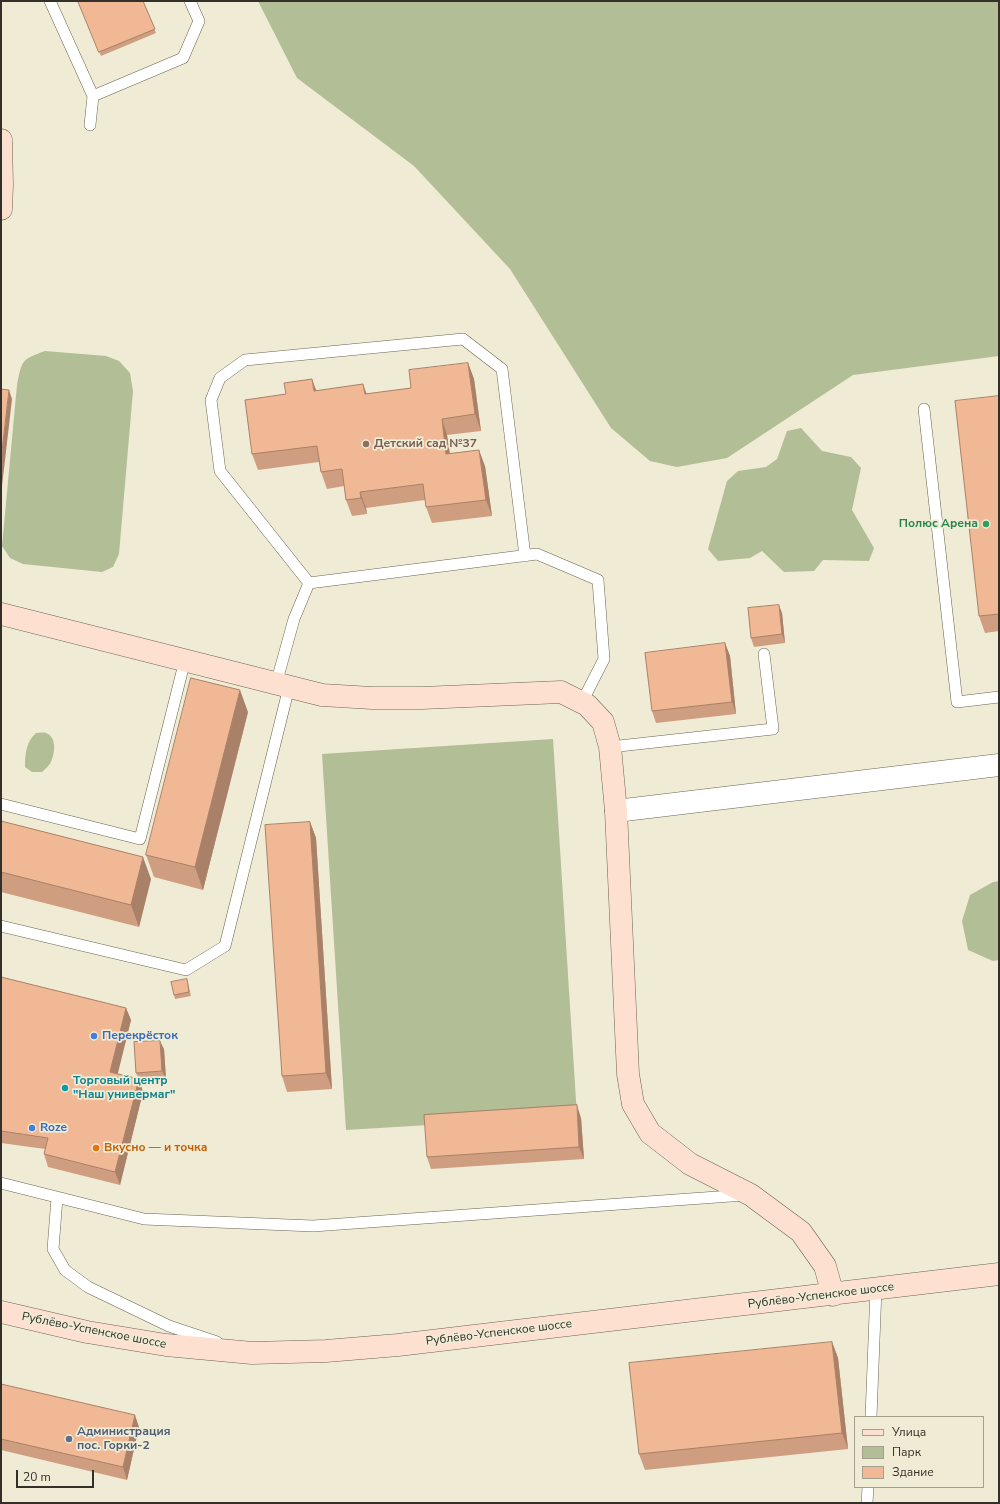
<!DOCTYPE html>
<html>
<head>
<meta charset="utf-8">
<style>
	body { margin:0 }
	#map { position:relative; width:1000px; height:1504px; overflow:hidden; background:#f0ebd5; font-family:"Nunito Sans",sans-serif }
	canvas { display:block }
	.frame { position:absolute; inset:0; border:2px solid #323028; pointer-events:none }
	.legend { position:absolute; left:854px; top:1416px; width:130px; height:72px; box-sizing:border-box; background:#f0ebd5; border:1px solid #a4a090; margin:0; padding:5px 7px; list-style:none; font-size:12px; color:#323028 }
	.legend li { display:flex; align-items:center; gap:8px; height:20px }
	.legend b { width:20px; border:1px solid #a4a090 }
	.scale { position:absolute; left:16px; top:1470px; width:78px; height:18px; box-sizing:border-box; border:2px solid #323028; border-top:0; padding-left:5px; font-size:12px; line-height:14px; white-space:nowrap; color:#323028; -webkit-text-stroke:3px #f0ebd5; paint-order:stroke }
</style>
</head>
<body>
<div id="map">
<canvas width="1000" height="1504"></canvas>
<div class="frame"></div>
<ul class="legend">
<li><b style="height:5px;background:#fee0d0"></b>Улица</li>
<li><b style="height:11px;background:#b2be95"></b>Парк</li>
<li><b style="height:11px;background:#f1b895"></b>Здание</li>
</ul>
<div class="scale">20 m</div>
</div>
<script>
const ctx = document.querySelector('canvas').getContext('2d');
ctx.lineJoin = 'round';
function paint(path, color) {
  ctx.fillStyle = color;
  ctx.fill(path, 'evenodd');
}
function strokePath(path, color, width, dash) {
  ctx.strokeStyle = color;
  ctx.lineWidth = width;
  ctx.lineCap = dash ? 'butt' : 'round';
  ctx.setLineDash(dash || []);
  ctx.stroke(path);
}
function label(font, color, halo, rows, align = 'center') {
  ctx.font = font + ' "Nunito Sans",sans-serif';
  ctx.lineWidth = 3.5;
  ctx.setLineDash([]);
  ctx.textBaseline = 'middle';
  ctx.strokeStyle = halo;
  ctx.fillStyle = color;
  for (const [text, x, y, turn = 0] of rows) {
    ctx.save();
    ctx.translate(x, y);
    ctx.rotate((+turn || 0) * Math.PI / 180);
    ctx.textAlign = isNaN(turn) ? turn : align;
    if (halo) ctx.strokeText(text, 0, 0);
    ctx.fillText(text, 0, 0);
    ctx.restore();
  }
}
const green = new Path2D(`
	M 258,1 L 999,1 L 999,356 L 853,375 L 727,458 L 677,467 L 650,461 L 611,428 L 510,269 L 414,166 L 297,78 Z
	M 45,351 L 106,356 L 119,361 L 130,373 L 133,391 L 119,554 L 113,567 L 102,572 L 23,564 L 10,558 L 2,546 L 17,385 C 22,360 21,360 45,351 Z
	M 801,428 L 822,451 L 851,457 L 861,468 L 852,510 L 874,548 L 869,561 L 823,560 L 814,571 L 784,572 L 762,551 L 750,558 L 718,561 L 708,549 L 727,481 L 738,471 L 766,467 L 777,459 L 787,431 Z
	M 36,733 C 39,733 43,732 46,733 C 57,737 55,753 51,762 C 49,766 45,769 42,772 L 32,772 L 25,767 C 25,754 26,742 36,733 Z
	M 553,739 L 577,1116 L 346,1130 L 322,754 Z
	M 999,881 L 999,960 L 993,961 L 968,950 L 962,921 L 970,895 L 993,882 Z`);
const lane = new Path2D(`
	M 50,1 L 93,96
	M 90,125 L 93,96 L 183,58 L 199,21 L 190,1
	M 924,409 L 957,702 L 999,697
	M 309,583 L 220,471 L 211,400 L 220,378 L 245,360 L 463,339 L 502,369 L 525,556
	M 276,684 L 294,619 L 309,583 L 537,554 L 598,580 L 604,659 L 582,702
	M 610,747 L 773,729 L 764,654
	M 1,804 L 140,839 L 185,660
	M 1,926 L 186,970 L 225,946 L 289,687
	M 1,1183 L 144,1219 L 313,1226 L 745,1195
	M 57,1198 L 53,1249 L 65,1270 L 88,1287 L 169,1326 L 217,1342
	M 871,1417 L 876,1289
	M 867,1503 L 868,1487`);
const street = new Path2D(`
	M 616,811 L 999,765`);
const secondary = new Path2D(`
	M 1,140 L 2,185 L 1,209
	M 1,614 L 322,695 L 372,698 L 422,698 L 561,692 L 587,705 L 603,722 L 610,747 L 616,811 L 628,1074 L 633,1104 L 650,1133 L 690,1164 L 751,1195 L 801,1232 L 825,1266 L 833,1295
	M 1,1312 L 87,1332 L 166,1345 L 252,1353 L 326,1351 L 398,1345 L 999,1274`);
const wall = new Path2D(`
	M 78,1 L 143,1 L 156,33 L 101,56 Z
	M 468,363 L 474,379 L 481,431 L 447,435 L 450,453 L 485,466 L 492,516 L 432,523 L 426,507 L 425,500 L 366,508 L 367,514 L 352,516 L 346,500 L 344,486 L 327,489 L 321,472 L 319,462 L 258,470 L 252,454 L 316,391 L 367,394 L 411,388 Z
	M 999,396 L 999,631 L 985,633 L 979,616 Z
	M 782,613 L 785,643 L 754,647 L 751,638 Z
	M 725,643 L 730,656 L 736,714 L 656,723 L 652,711 Z
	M 248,712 L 203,890 L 154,877 L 146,855 Z
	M 1,821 L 151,879 L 139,927 L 1,892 Z
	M 310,822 L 316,838 L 332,1089 L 287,1092 L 282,1076 Z
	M 1,977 L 126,1008 L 131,1020 L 117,1074 L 139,1079 L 136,1073 L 164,1049 L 166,1079 L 139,1081 L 143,1092 L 120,1185 L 48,1167 L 44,1154 L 45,1149 L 1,1143 Z
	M 188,983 L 191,996 L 175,999 L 174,995 Z
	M 581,1118 L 584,1159 L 431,1169 L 427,1157 Z
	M 832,1342 L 838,1358 L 848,1449 L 645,1470 L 639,1454 Z
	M 1,1384 L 139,1427 L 127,1480 L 1,1450 Z`);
const shadedWall = new Path2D(`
	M 468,363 L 474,379 L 481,431 L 475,414 Z
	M 312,379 L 318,395 L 314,391 Z
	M 363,384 L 369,400 L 365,394 Z
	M 9,390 L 12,399 L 1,495 L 1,460 Z
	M 442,419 L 447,435 L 452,470 L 446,454 Z
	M 479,450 L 485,466 L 492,516 L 486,500 Z
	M 360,492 L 366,508 L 367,514 L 361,498 Z
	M 779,605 L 782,613 L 785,643 L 782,634 Z
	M 725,643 L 730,656 L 736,714 L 732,702 Z
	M 240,690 L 248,712 L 203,890 L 195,867 Z
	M 310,822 L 316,838 L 332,1089 L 326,1073 Z
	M 143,857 L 151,879 L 139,927 L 131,905 Z
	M 126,1008 L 131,1020 L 115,1085 L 110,1072 Z
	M 160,1041 L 164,1049 L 166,1079 L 162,1071 Z
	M 139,1079 L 143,1092 L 120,1185 L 115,1172 Z
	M 577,1105 L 581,1118 L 584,1159 L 579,1147 Z
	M 832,1342 L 838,1358 L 848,1449 L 842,1433 Z
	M 135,1415 L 139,1427 L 127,1480 L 123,1467 Z`);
const building = new Path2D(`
	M 78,1 L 143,1 L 155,29 L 99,52 Z
	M 468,363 L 475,414 L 442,419 L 446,454 L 479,450 L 486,500 L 426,507 L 423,484 L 360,492 L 361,498 L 346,500 L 342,469 L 321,472 L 317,446 L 252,454 L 245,400 L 286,394 L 284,383 L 312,379 L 314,391 L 363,384 L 365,394 L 411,388 L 409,370 Z
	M 1,389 L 9,390 L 1,460 Z
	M 999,396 L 999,614 L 979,616 L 955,401 Z
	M 779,605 L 782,634 L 751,638 L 748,608 Z
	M 725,643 L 732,702 L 652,711 L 645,653 Z
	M 191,678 L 240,690 L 195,867 L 146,855 Z
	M 1,821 L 143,857 L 131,905 L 1,872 Z
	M 310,822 L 326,1073 L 282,1076 L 265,825 Z
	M 1,977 L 126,1008 L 110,1072 L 139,1079 L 115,1172 L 44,1154 L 48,1138 L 1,1131 Z
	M 187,979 L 189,992 L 174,995 L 171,982 Z
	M 160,1041 L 162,1071 L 136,1073 L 134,1042 Z
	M 577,1105 L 579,1147 L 427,1157 L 424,1115 Z
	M 832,1342 L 842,1433 L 639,1454 L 629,1363 Z
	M 1,1384 L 135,1415 L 123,1467 L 1,1439 Z`);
const markers = [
	[366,444,4,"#8d6e63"],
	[986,524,4,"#2e9e5b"],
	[94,1036,4,"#3f7fe0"],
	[65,1088,4,"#0f9aa8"],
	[32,1128,4,"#3f7fe0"],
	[96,1148,4,"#e8710a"],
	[69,1439,4,"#5c6f8a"]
];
const educationNames = [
	["Детский сад №37",374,444]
];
const leisureNames = [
	["Полюс Арена",978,524]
];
const shopNames = [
	["Перекрёсток",102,1036],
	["Roze",40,1128]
];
const cultureNames = [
	["Торговый центр",73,1081],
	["\"Наш универмаг\"",73,1095]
];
const foodNames = [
	["Вкусно — и точка",104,1148]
];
const streetNames = [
	["Рублёво-Успенское шоссе",821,1296,-7],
	["Рублёво-Успенское шоссе",94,1331,11],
	["Рублёво-Успенское шоссе",499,1333,-7]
];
const serviceNames = [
	["Администрация",77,1432],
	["пос. Горки-2",77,1446]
];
paint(green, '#b2be95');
strokePath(lane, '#6a6552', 12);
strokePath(street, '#6a6552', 23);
strokePath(secondary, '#6a6552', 23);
strokePath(lane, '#fff', 11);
strokePath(street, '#fff', 22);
strokePath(secondary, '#fee0d0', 22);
paint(wall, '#cf9e80');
paint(shadedWall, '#a98168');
paint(building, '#f1b895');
strokePath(building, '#a98168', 1);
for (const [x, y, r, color] of markers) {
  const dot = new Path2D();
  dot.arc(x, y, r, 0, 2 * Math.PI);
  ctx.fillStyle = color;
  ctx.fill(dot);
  strokePath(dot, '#f0ebd5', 1.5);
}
label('bold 12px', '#785e54', '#f0ebd5', educationNames, 'left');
label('bold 12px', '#27864d', '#f0ebd5', leisureNames, 'right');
label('bold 12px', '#366cbe', '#f0ebd5', shopNames, 'left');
label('bold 12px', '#0d838f', '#f0ebd5', cultureNames, 'left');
label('bold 12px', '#c56008', '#f0ebd5', foodNames, 'left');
label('12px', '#323028', '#f0ebd5', streetNames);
label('bold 12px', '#4e5e75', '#f0ebd5', serviceNames, 'left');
</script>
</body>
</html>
